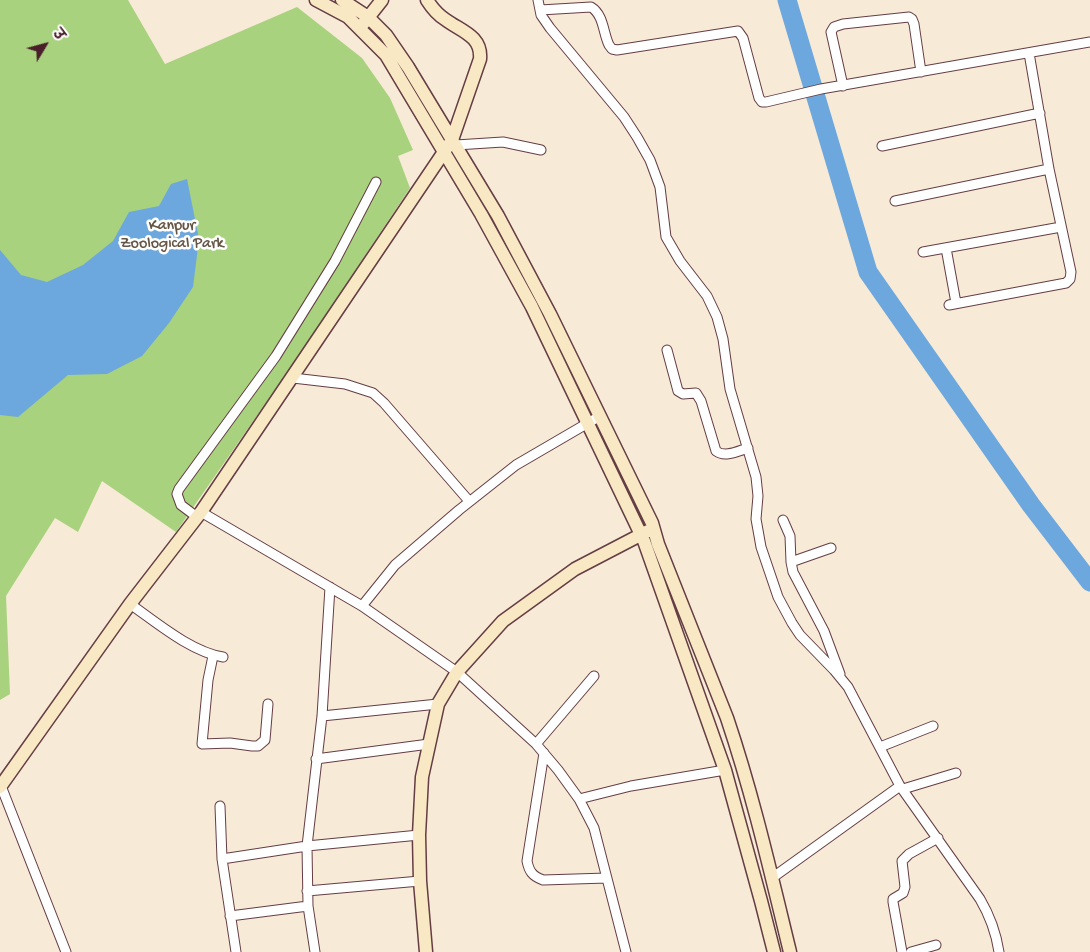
<!DOCTYPE html>
<html>
<head>
<meta charset="utf-8">
<style>
	body { margin:0 }
	#map { position:relative; width:1090px; height:952px; overflow:hidden; background:#f7ead6; font-family:"Gochi Hand","Playpen Sans Deva",sans-serif }
	canvas { display:block }
	.north { position:absolute; left:20px; top:20px; width:50px; height:50px; -webkit-text-stroke:4px #fff; paint-order:stroke; rotate:53deg; font-size:14px; font-weight:700; line-height:20px; text-align:center; color:#4a1f2b }
	.north::after { content:''; display:block; margin:auto; width:18px; height:22px; background:#4a1f2b; clip-path:polygon(50% 0,100% 100%,50% 72%,0 100%) }
</style>
</head>
<body>
<div id="map">
<canvas width="1090" height="952"></canvas>
<div class="north">उ</div>
</div>
<script>
const ctx = document.querySelector('canvas').getContext('2d');
ctx.lineJoin = 'round';
function paint(path, color) {
  ctx.fillStyle = color;
  ctx.fill(path, 'evenodd');
}
function strokePath(path, color, width, dash) {
  ctx.strokeStyle = color;
  ctx.lineWidth = width;
  ctx.lineCap = dash ? 'butt' : 'round';
  ctx.setLineDash(dash || []);
  ctx.stroke(path);
}
function label(font, color, halo, rows, align = 'center') {
  ctx.font = font + ' "Gochi Hand",sans-serif';
  ctx.lineWidth = 5;
  ctx.setLineDash([]);
  ctx.textBaseline = 'middle';
  ctx.strokeStyle = halo;
  ctx.fillStyle = color;
  for (const [text, x, y, turn = 0] of rows) {
    ctx.save();
    ctx.translate(x, y);
    ctx.rotate((+turn || 0) * Math.PI / 180);
    ctx.textAlign = isNaN(turn) ? turn : align;
    if (halo) ctx.strokeText(text, 0, 0);
    ctx.fillText(text, 0, 0);
    ctx.restore();
  }
}
const green = new Path2D(`
	M 0,0 L 128,0 L 165,64 L 297,7 L 362,58 L 390,98 L 413,150 L 398,156 L 410,188 L 295,361 L 176,532 L 102,481 L 78,532 L 55,518 L 6,596 L 10,694 L 0,700 Z`);
const water = new Path2D(`
	M 187,179 L 199,239 L 193,287 L 169,323 L 142,356 L 107,374 L 68,375 L 18,417 L 0,415 L 0,250 L 21,275 L 47,282 L 83,265 L 113,241 L 129,212 L 159,206 L 171,184 Z`);
const river = new Path2D(`
	M 787,0 L 868,272 L 1031,505 L 1090,582`);
const street = new Path2D(`
	M 538,0 L 541,15 L 550,28 L 624,117 L 637,137 L 650,160 L 660,187 L 666,237 L 680,261 L 707,296 L 717,317 L 723,339 L 730,389 L 756,477 L 758,496 L 756,519 L 761,547 L 778,597 L 792,623 L 800,635 L 834,670 L 848,687 L 900,786 L 980,899 C 990,916 996,932 999,952
	M 540,10 L 591,7 C 604,15 603,33 609,45 L 612,49 L 617,50 L 738,31 L 743,38 L 759,98 L 762,102 L 766,102 L 821,89 L 1090,42
	M 843,86 L 831,32 L 834,27 L 843,24 L 909,17 L 912,19 L 914,24 L 921,72
	M 456,145 L 503,142 L 541,150
	M 882,146 L 1040,113
	M 895,201 L 1049,169
	M 946,248 L 956,303
	M 923,252 L 1061,227
	M 949,305 L 1066,283 L 1070,279 L 1071,272 L 1049,169 L 1029,53
	M 667,350 L 678,391 L 683,394 L 696,393 L 701,401 L 716,451 C 725,458 738,451 748,448
	M 293,378 L 345,384 L 373,393 L 384,403 L 469,501
	M 201,512 L 362,606 L 457,672 L 536,744 L 558,770 L 579,799 L 594,828 L 626,952
	M 197,517 L 181,505 L 177,494 L 179,489 L 276,356 L 335,261 L 376,182
	M 783,520 L 790,536 L 791,562 L 793,572 L 824,631 L 840,674
	M 791,562 L 831,548
	M 130,604 C 156,622 191,652 223,657
	M 362,606 L 395,565 L 459,510 L 516,465 L 600,416
	M 213,656 L 208,680 L 202,744 L 230,743 L 252,746 L 258,746 L 265,740 L 268,704
	M 322,716 L 438,704
	M 536,744 L 594,676
	M 880,747 L 933,726
	M 544,753 L 527,861 C 529,871 532,876 543,880 L 607,878
	M 316,759 L 429,744
	M 1,786 L 66,952
	M 903,789 L 956,773
	M 579,799 L 631,786 L 725,770
	M 220,806 L 222,859 L 236,952
	M 222,859 L 307,846 L 419,835
	M 772,878 L 900,786
	M 307,891 L 420,881
	M 230,916 L 308,906
	M 315,952 L 308,906 L 307,846 L 322,716 L 330,587
	M 902,952 L 893,902 L 893,899 L 903,893 L 905,887 L 902,861 L 909,854 L 938,838
	M 911,952 L 936,945`);
const secondary = new Path2D(`
	M 316,0 L 348,17 L 386,55 L 481,214 L 532,307 L 644,541 L 725,770 L 761,901 L 774,952
	M 342,0 L 368,17 L 386,35 L 408,67 L 498,216 L 550,314 L 652,523 L 658,544 L 727,718 C 753,795 771,874 790,952
	M 363,24 L 382,0
	M 0,787 L 130,604 L 201,512 L 452,140 L 480,59 C 482,36 461,31 446,20 C 438,15 432,8 427,0
	M 426,952 L 420,881 L 419,835 L 422,777 L 438,704 L 457,672 L 503,621 L 575,569 L 648,531`);
const parkNames = [
	["Kanpur",172,227],
	["Zoological Park",172,245]
];
paint(green, '#a8d27e');
paint(water, '#6ca7dd');
strokePath(river, '#6ca7dd', 19);
strokePath(street, '#643d45', 11);
strokePath(secondary, '#643d45', 15);
strokePath(street, '#fff', 9);
strokePath(secondary, '#f8e8c3', 12);
label('16px', '#654', '#fff', parkNames);
</script>
</body>
</html>
